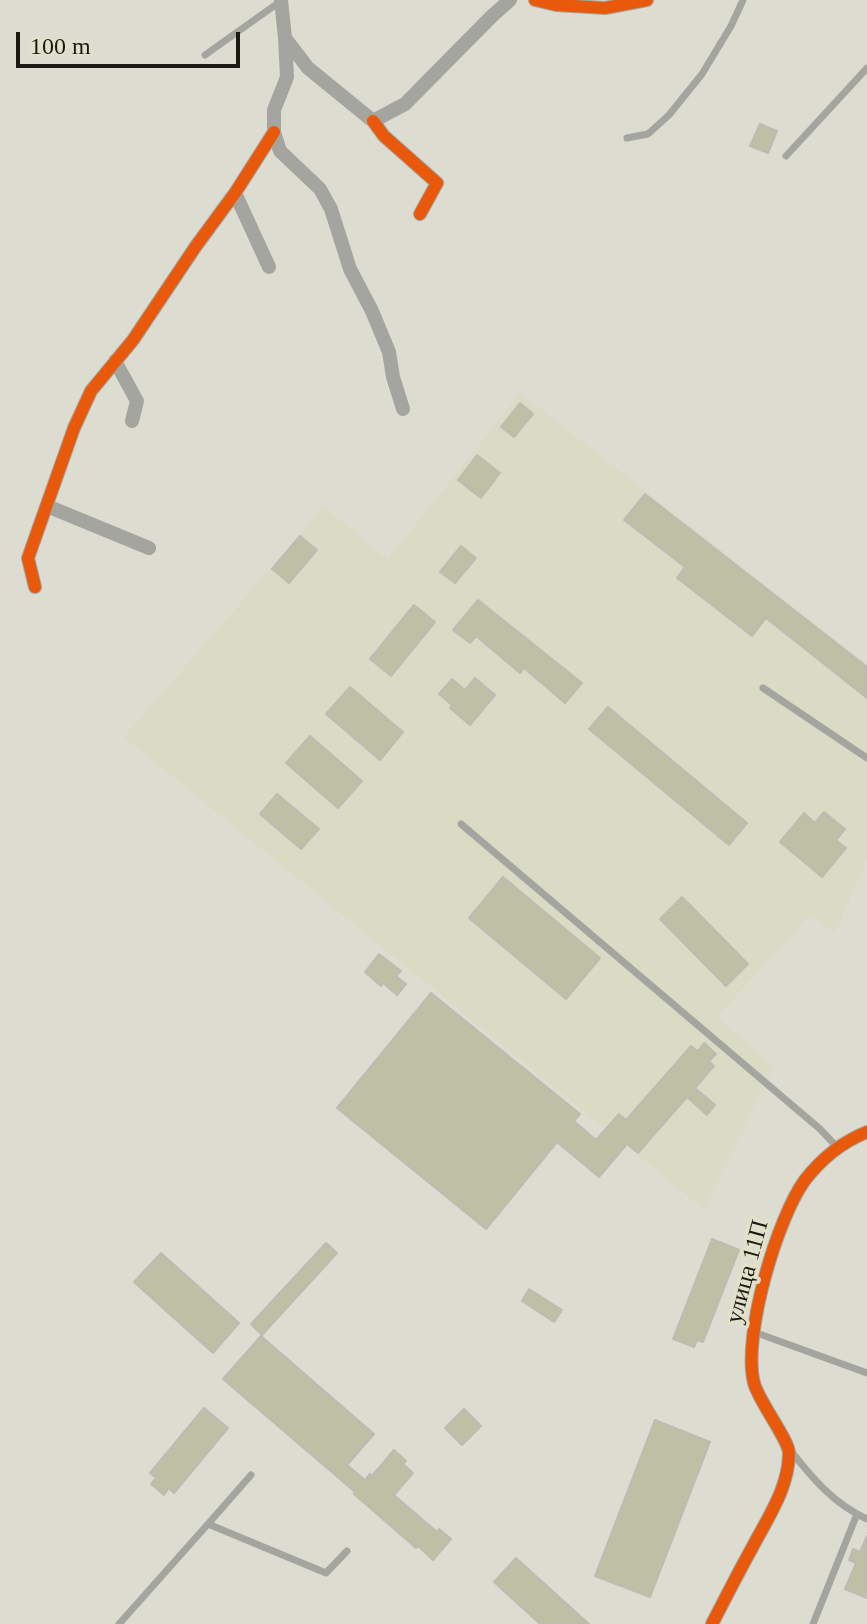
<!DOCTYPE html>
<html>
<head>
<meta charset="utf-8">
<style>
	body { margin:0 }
	#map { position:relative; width:867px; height:1624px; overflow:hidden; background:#dcdcd0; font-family:"Times New Roman",serif }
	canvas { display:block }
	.scale { position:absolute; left:16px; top:32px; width:224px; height:36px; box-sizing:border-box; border:4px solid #1a1a13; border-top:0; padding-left:10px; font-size:24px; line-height:28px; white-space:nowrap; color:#1a1a13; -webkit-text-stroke:6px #e1e1cb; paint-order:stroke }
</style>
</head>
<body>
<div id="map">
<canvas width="867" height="1624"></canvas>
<div class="scale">100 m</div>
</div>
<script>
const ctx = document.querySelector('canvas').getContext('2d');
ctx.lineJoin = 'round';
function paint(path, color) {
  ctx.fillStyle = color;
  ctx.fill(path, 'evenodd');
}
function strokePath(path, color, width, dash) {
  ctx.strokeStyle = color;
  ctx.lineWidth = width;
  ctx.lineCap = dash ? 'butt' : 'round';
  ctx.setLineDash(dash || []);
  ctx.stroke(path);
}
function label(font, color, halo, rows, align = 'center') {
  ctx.font = font + ' "Times New Roman",serif';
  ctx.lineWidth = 7;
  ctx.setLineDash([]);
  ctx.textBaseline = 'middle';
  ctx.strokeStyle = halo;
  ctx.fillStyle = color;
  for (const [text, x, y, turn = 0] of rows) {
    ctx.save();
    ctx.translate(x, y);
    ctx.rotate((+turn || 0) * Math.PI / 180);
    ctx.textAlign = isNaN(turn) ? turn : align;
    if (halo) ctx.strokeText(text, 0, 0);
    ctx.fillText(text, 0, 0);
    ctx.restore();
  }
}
const built = new Path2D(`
	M 520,393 L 867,664 L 867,860 L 835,933 L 810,915 L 717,1017 L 774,1067 L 704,1209 L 124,737 L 324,507 L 388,560 Z`);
const building = new Path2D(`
	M 760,124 L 777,131 L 768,153 L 750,146 Z
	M 520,403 L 533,414 L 514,437 L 501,427 Z
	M 477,455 L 500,473 L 481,498 L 458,480 Z
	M 645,494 L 867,667 L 867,698 L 766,618 L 752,636 L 677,578 L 685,567 L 624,520 Z
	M 300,536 L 317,550 L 289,583 L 272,569 Z
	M 461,546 L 476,558 L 455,583 L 440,572 Z
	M 478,600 L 582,683 L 565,703 L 524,668 L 520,673 L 476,636 L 470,643 L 453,630 Z
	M 414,605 L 435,622 L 391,676 L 370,659 Z
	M 475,678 L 495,695 L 470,725 L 450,708 L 452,705 L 439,694 L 452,679 L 465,690 Z
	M 350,687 L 403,732 L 380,760 L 326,714 Z
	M 608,707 L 747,823 L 729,845 L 589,729 Z
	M 310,736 L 362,781 L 338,808 L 286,763 Z
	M 277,794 L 319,829 L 301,849 L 260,814 Z
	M 824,812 L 845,829 L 836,840 L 846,848 L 822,877 L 780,842 L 804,813 L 815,823 Z
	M 503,877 L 600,958 L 566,999 L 469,918 Z
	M 682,897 L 748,964 L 726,986 L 660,919 Z
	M 379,954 L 401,971 L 396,976 L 406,984 L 397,995 L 383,983 L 381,986 L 365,972 Z
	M 431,993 L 580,1114 L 574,1121 L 596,1140 L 619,1114 L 626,1120 L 691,1046 L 698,1051 L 704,1043 L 716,1054 L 709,1061 L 714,1066 L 695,1088 L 715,1105 L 707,1115 L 687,1097 L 638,1153 L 627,1144 L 599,1177 L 557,1142 L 486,1229 L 337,1108 Z
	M 712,1239 L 739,1250 L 703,1342 L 697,1340 L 694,1347 L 673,1339 Z
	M 326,1243 L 337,1253 L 262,1335 L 251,1324 Z
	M 161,1253 L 239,1323 L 213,1353 L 134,1282 Z
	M 529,1289 L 562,1310 L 554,1322 L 522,1301 Z
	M 261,1336 L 374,1434 L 347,1465 L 365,1480 L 370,1474 L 372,1476 L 394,1450 L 406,1461 L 403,1464 L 413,1473 L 394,1495 L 437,1532 L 439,1529 L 451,1539 L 433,1560 L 418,1546 L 416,1548 L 354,1494 L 355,1492 L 223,1379 Z
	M 204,1408 L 228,1428 L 174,1493 L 169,1488 L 164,1495 L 151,1484 L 156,1478 L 150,1473 Z
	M 464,1409 L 481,1426 L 462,1445 L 445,1428 Z
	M 655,1420 L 710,1442 L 650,1597 L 595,1576 Z
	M 867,1536 L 867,1598 L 845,1589 L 856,1563 L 849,1560 L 853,1549 L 860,1552 Z
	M 516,1558 L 589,1624 L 540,1624 L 494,1582 Z`);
const service = new Path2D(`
	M 205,55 L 281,1
	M 627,138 L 648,134 L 669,115 L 702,74 L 731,26 L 743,0
	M 786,156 L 867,68
	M 763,688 L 867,758
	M 461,824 L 820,1129 L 838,1148
	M 754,1332 L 867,1373
	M 791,1451 C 813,1479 834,1504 867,1519
	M 208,1524 L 251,1475
	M 119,1624 L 208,1524 L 326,1573 L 347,1551
	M 813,1624 L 857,1514`);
const minor = new Path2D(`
	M 281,0 L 285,38 L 308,68 L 373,121 L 405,104 L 492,16 L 510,0
	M 535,0 L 556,5 L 605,8 L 647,0
	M 285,38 L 287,77 L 274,110 L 274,132 L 280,151 L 320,189 L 331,209 L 350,269 L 372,311 L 389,352 L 393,377 L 403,409
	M 373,121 L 384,136 L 437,183 L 420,214
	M 235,193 L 269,267
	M 115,361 L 137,401 L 132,421
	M 47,506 L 149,548
	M 35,587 L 28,558 L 74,428 L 91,391 L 133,340 L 196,246 L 235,193 L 274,132
	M 712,1624 C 725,1599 738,1573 752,1548 C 767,1519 789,1488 789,1453 C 789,1440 759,1402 754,1383 C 742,1337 777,1218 805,1180 C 822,1158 842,1142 867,1132`);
const cycleway = new Path2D(`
	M 535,0 L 556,5 L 605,8 L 647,0
	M 373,121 L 384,136 L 437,183 L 420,214
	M 35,587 L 28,558 L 74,428 L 91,391 L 133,340 L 196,246 L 235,193 L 274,132
	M 712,1624 C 725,1599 738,1573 752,1548 C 767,1519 789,1488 789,1453 C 789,1440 759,1402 754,1383 C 742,1337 777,1218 805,1180 C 822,1158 842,1142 867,1132`);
const streetNames = [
	["улица 11П",748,1272,-75]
];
paint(built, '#dadbc5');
paint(building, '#bfbfa6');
strokePath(building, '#bcbcb2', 2);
strokePath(service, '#a5a5a0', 7);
strokePath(minor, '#a5a5a0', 14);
strokePath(cycleway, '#e8590c', 12);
label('24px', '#1a1a13', '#e1e1cb', streetNames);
</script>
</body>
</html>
